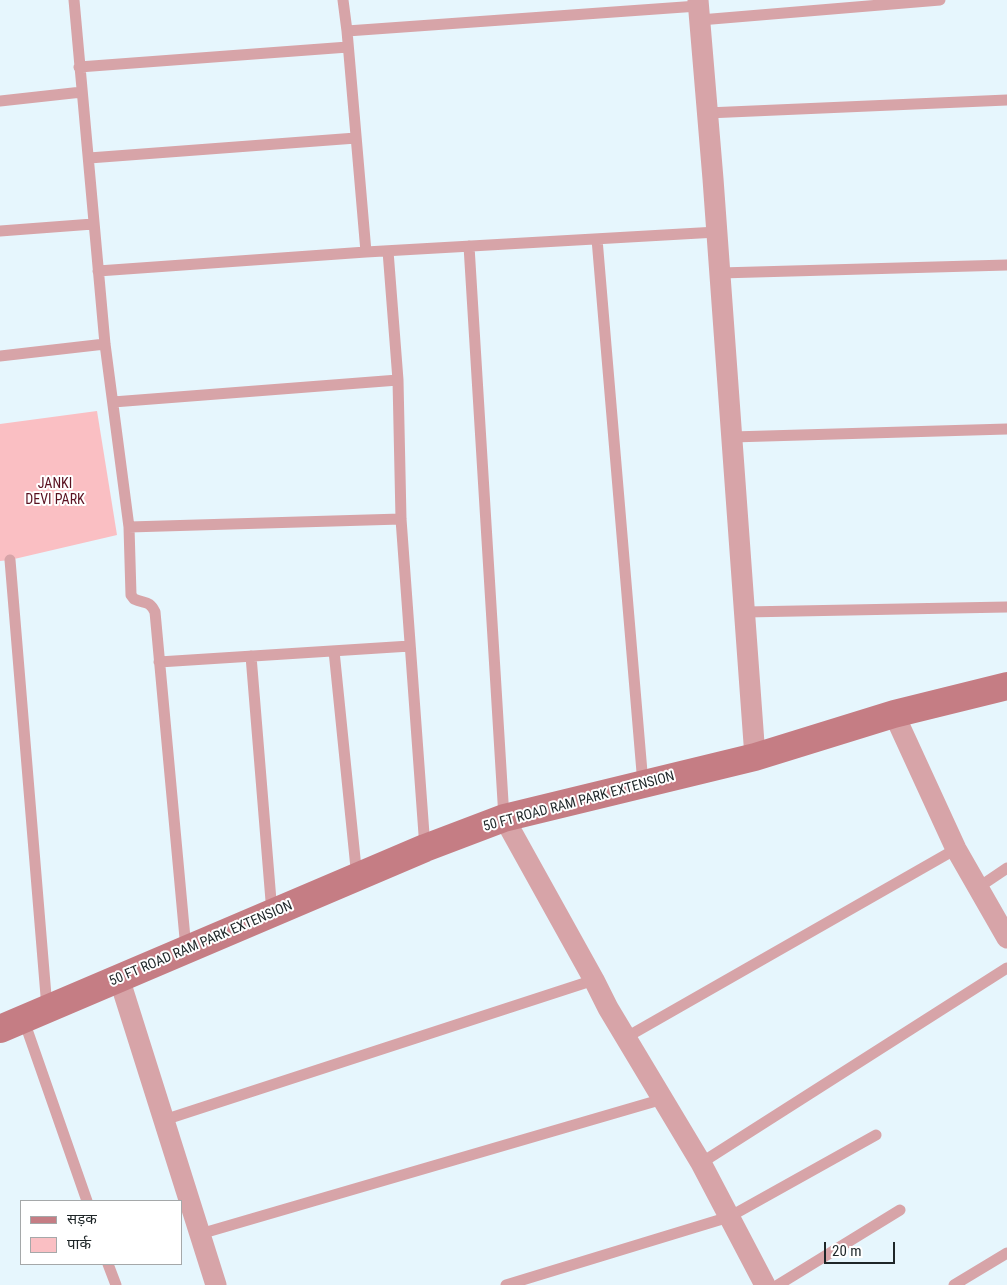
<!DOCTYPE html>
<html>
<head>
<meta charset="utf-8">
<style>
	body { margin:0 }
	#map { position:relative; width:1007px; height:1285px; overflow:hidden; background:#e6f6fd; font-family:"Roboto Condensed","Noto Sans Devanagari",sans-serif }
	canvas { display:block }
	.legend { position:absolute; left:20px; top:1200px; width:162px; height:65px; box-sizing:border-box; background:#fff; border:1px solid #a5a8a9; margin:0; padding:6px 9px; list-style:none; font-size:15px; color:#1e2628 }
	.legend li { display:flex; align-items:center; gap:10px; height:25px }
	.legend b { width:25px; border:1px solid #a5a8a9 }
	.scale { position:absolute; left:824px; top:1242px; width:71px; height:22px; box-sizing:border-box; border:2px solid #1e2628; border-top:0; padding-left:6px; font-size:15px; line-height:18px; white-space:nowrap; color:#1e2628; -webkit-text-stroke:4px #fff; paint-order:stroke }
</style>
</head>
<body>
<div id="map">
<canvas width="1007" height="1285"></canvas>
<ul class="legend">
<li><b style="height:6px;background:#c57d84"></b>सड़क</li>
<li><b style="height:14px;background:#fabfc3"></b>पार्क</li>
</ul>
<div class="scale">20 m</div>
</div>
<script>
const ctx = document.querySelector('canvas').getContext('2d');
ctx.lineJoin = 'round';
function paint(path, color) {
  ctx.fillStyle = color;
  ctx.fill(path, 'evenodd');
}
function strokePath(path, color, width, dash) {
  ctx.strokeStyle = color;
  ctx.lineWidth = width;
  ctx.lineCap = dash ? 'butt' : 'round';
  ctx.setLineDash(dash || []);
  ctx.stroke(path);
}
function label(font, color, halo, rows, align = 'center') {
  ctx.font = font + ' "Roboto Condensed",sans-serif';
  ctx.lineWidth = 4;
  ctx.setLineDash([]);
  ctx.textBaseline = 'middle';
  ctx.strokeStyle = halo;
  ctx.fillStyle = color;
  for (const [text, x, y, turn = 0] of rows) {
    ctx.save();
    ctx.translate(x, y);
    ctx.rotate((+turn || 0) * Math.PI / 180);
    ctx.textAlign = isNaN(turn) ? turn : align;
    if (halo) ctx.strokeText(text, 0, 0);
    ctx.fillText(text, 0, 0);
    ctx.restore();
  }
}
const green = new Path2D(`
	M 97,411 L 117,535 L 10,560 L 0,561 L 0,424 Z`);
const lane = new Path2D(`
	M 74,0 L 105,344 L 129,527 L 131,595 L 134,599 C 145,604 149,600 155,612 L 186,949
	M 343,0 L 347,31 L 366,252
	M 700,20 L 940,0
	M 347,31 L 698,6
	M 79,67 L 348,47
	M 0,101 L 82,92
	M 707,113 L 1007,100
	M 89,158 L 356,138
	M 0,231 L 93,224
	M 597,239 L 643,784
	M 469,246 L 504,818
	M 388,251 L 398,380 L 401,519 L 425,848
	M 98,271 L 366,252 L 717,232
	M 720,273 L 1007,265
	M 0,356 L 105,344
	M 113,402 L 398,380
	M 732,437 L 1007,429
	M 129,527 L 401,519
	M 10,560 L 47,1008
	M 745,612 L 1007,607
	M 334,651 L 357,878
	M 251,656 L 272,913
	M 159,662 L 410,646
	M 979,887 L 1007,868
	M 23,1018 L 87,1201
	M 625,1038 L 956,849
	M 164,1120 L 594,980
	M 701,1163 L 1007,968
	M 200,1234 L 663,1099
	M 108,1264 L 116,1285
	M 506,1285 L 729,1217 L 876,1135
	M 778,1285 L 900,1210
	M 954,1285 L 1007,1253`);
const street = new Path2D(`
	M 698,0 L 713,179 L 755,757
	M 894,714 L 956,849 L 1007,938
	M 504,818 L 594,980 L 608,1008 L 701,1163 L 765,1285
	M 119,978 L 216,1285`);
const secondary = new Path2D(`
	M 0,1029 L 425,848 L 504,818 L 755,757 L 894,714 L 1007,686`);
const parkNames = [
	["JANKI",55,484],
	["DEVI PARK",55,500]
];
const streetNames = [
	["50 FT ROAD RAM PARK EXTENSION",579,802,-15],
	["50 FT ROAD RAM PARK EXTENSION",201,944,-23]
];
paint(green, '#fabfc3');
strokePath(lane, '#d7a4a8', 11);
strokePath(street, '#d7a4a8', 21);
strokePath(secondary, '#c57d84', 28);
label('14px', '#5a1221', '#fff', parkNames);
label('14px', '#1e2628', '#fff', streetNames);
</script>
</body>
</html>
